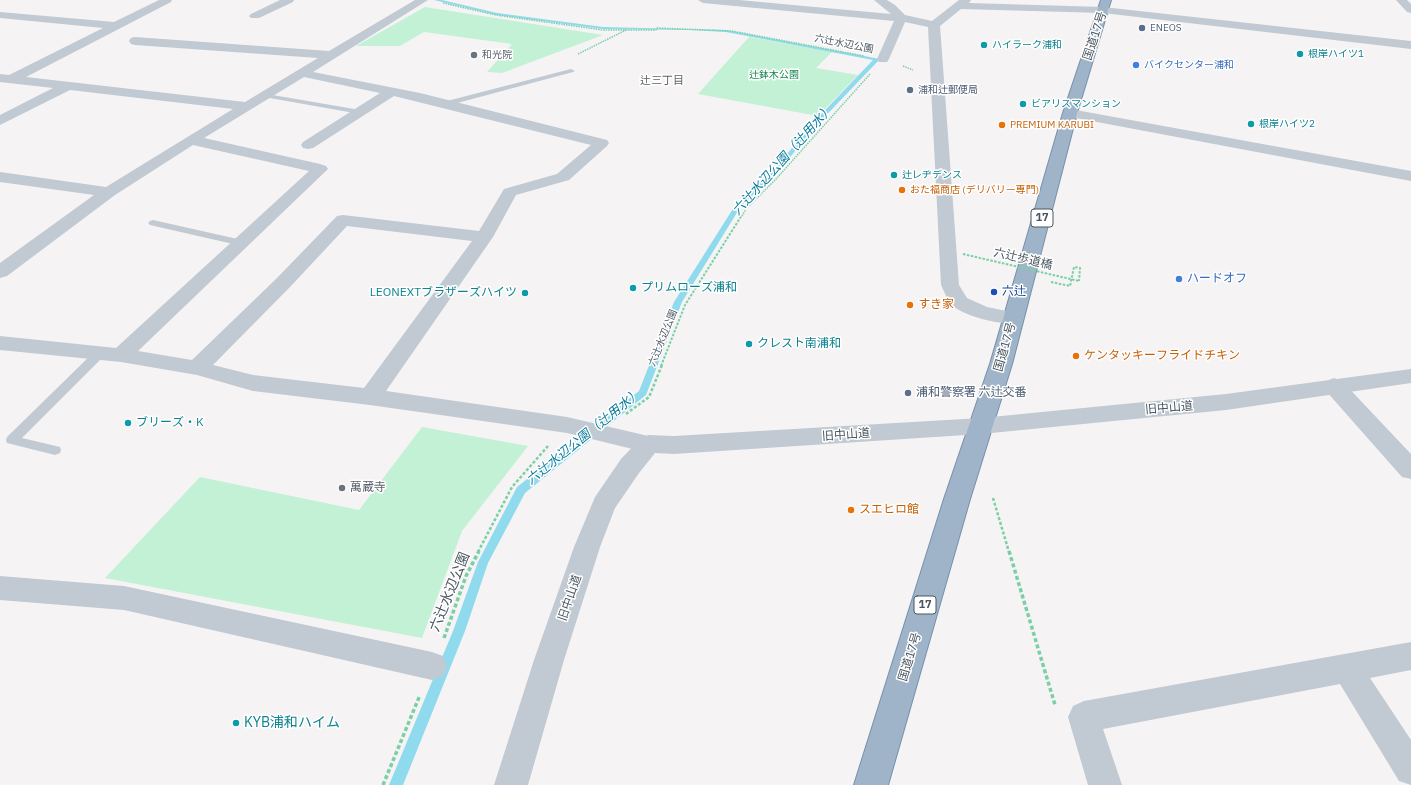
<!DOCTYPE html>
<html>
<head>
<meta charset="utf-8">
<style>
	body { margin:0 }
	canvas { display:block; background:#f5f3f3 }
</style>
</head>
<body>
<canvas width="1411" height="785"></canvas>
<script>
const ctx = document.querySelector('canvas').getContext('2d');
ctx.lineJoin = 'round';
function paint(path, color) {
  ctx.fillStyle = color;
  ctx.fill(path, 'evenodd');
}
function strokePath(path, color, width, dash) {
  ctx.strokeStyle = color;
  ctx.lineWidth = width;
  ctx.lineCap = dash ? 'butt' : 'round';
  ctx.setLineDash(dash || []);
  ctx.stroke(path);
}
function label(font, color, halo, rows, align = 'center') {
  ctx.font = font + ' "IBM Plex Sans","Noto Sans JP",sans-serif';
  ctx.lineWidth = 3;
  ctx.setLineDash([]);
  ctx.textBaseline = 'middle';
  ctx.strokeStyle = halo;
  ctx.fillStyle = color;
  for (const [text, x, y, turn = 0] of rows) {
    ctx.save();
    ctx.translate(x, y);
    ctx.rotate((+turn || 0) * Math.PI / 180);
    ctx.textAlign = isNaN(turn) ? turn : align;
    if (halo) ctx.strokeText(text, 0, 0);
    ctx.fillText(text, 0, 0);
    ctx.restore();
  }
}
const green = new Path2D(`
	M 425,7 L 603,35 L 502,73 L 487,72 L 512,44 L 424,32 L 400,46 L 356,46 Z
	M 749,37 L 832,52 L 816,68 L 858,75 L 818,116 L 698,94 Z
	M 422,427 L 528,446 L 462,531 L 422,638 L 105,578 L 200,477 L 359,510 Z`);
const stream = new Path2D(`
	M 434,0 L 442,0 L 497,13 L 603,27 L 726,30 L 880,59 L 813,129 L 778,172 L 741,206 L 682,302 L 646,395 L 525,493 L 488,563 L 465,631 L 403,785 L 389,785 L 453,631 L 478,562 L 517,487 L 639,391 L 674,302 L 736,204 L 774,170 L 809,127 L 873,60 L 726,32 L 690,30 L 603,29 L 497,15 Z`);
const pathFar3 = new Path2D(`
	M 443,3 L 496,15 L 603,30 L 656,30 L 657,28 L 732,31 L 864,56
	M 578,54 L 626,30
	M 903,66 L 913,70
	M 742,216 L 746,209 L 776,179 L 870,74`);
const pathFar2 = new Path2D(`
	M 1051,282 L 1070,286 L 1074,267 L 1080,268 L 1079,281
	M 661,366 L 685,305 L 742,215`);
const pathFar1 = new Path2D(`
	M 626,414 L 649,397 L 662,365
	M 993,498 L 1009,552
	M 478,552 L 512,487 L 548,446`);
const path = new Path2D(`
	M 1009,551 L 1055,705
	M 444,638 L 466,576 L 479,551
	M 383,785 L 420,695`);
const service = new Path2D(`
	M 571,69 L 575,71 L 573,72 L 446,106 L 442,104 L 443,102 Z
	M 261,93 L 360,110 L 364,112 L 360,114 L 264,97 L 261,97 Z
	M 153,220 L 242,240 L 247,243 L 242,246 L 150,225 L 148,223 L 150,221 Z
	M 100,349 L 104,350 L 106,353 L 104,356 L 22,438 L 60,447 L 61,450 L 60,453 L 55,455 L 7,443 L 6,440 L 7,437 L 96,350 Z`);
const minor = new Path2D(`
	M 159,0 L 172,0 L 171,2 L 26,77 L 245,102 L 318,58 L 135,45 L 131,44 L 129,41 L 131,38 L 135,37 L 329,51 L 415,0 L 428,0 L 313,72 L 420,93 L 607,140 L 609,143 L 607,146 L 569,180 L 516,195 L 493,237 L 386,391 L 567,417 L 657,438 L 661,444 L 657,450 L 649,453 L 567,433 L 370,405 L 253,391 L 197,375 L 121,362 L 0,350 L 0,336 L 116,348 L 309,171 L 193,145 L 115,195 L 7,276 L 0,278 L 0,263 L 94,195 L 0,182 L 0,172 L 106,187 L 233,109 L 70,90 L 0,125 L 0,115 L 53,88 L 0,82 L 0,74 L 9,75 L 103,28 L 0,18 L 0,12 L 114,22 ZM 304,77 L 380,93 L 303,142 L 301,145 L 303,148 L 308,149 L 313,148 L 394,96 L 591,145 L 557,174 L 504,189 L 479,231 L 343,215 L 337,216 L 277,278 L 192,360 L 138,351 L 328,169 L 326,166 L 320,164 L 204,138 ZM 347,226 L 472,241 L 364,388 L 253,375 L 213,365 L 291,286 Z
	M 280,0 L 294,0 L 293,2 L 259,18 L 251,18 L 249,16 L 251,14 Z
	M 698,0 L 739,0 L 891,14 L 874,0 L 887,0 L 895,5 L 905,15 L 932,21 L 959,0 L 971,0 L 969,3 L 1103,7 L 1411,41 L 1411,49 L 1103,13 L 961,9 L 940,26 L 959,285 L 967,298 L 987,307 L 1021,314 L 1024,318 L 1021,322 C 1006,327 966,317 953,306 C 948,302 944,291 941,285 L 928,27 L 905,22 L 889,59 L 887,62 L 879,62 L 877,59 L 894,21 L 703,3 Z
	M 1396,0 L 1407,0 L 1411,4 L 1411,13 L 1407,12 Z
	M 1070,109 L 1411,171 L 1411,181 L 1065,116 L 1063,113 L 1065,110 Z
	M 1334,378 L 1342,381 L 1411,454 L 1411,479 L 1402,477 L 1326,391 L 1323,386 L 1326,381 Z
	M 0,576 L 124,586 L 432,652 L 443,656 L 447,666 L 443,676 L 432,680 L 124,610 L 0,600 Z
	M 1411,642 L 1411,670 L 1370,678 L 1411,740 L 1411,785 L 1399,781 L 1340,684 L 1103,729 L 1122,785 L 1088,785 L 1068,717 L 1073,706 L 1084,701 Z`);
const tertiary = new Path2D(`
	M 1411,369 L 1411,383 L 1226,410 L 981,434 L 674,454 L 655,453 L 639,473 L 615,508 L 600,547 L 564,660 L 528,785 L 494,785 L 534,660 L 574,547 L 595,497 L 621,459 L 641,438 L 649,435 L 674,436 L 981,418 L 1226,394 Z`);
const trunk = new Path2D(`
	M 1101,0 L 1111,0 L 1077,113 L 1012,364 L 970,499 L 888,785 L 854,785 L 944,499 L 990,364 L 1063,113 Z`);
const pathBridge = new Path2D(`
	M 963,254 L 1079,281`);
const markers = [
	[1142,28,4,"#5c6f8a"],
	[984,45,4,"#0f9aa8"],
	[1300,54,4,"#0f9aa8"],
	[474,55,4,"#6b7280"],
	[1136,65,4,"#3f7fe0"],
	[910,90,4,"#5c6f8a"],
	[1023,104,4,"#0f9aa8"],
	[1251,124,4,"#0f9aa8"],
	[1002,125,4,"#e8710a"],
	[894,175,4,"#0f9aa8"],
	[902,190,4,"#e8710a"],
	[1179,279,4,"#3f7fe0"],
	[633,288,4,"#0f9aa8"],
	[994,292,4,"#1a4fb4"],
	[525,293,4,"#0f9aa8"],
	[910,305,4,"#e8710a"],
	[749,344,4,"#0f9aa8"],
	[1076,356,4,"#e8710a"],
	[908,393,4,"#5c6f8a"],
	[128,423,4,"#0f9aa8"],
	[342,488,4,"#6b7280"],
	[851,510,4,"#e8710a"],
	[236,723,4,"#0f9aa8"]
];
const farServicenames = [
	["ENEOS",1150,28],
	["浦和辻郵便局",918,90]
];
const farStreetnames = [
	["六辻水辺公園",844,44,11],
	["六辻水辺公園",663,338,-68]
];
const farCulturenames = [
	["ハイラーク浦和",992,45],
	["根岸ハイツ1",1308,54],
	["ビアリスマンション",1031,104],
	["根岸ハイツ2",1259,124],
	["辻レヂデンス",902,175]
];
const farWorshipnames = [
	["和光院",482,55]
];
const farShopnames = [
	["バイクセンター浦和",1144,65]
];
const farParknames = [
	["辻鉢木公園",774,75]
];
const farFoodnames = [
	["PREMIUM KARUBI",1010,125],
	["おた福商店 (デリバリー専門)",910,190]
];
const farNeighbourhoodnames = [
	["辻三丁目",662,81]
];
const shields = [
	[1042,218,22],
	[925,605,22]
];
const shieldNames = [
	["17",1042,218],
	["17",925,605]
];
const streetNames = [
	["国道17号",1095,36,-72],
	["六辻歩道橋",1023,259,13],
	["国道17号",1005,347,-74],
	["旧中山道",1169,408,-5],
	["旧中山道",846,435,-4],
	["旧中山道",570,598,-71],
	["国道17号",910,657,-73]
];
const shopNames = [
	["ハードオフ",1187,279]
];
const cultureNames = [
	["プリムローズ浦和",641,288],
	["LEONEXTブラザーズハイツ",517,293,"right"],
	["クレスト南浦和",757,344],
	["ブリーズ・K",136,423]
];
const transitNames = [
	["六辻",1002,292]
];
const foodNames = [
	["すき家",918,305],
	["ケンタッキーフライドチキン",1084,356],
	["スエヒロ館",859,510]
];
const serviceNames = [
	["浦和警察署 六辻交番",916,393]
];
const worshipNames = [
	["萬蔵寺",350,488]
];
const waterNames = [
	["六辻水辺公園（辻用水）",783,160,-48],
	["六辻水辺公園（辻用水）",584,437,-39]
];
const nearStreetnames = [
	["六辻水辺公園",450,592,-68]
];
const nearCulturenames = [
	["KYB浦和ハイム",244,723]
];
paint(green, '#c3f1d5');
paint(stream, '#90daee');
strokePath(trunk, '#7690ad', 2);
strokePath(pathFar3, '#7ad0a6', 1.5, [1.5, 1]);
strokePath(pathFar2, '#7ad0a6', 2, [2.5, 1.5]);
strokePath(pathFar1, '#7ad0a6', 2.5, [3, 2]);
strokePath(path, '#7ad0a6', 3.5, [4, 2.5]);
paint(service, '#c1cad2');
paint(minor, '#c1cad2');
paint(tertiary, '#c1cad2');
paint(trunk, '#9fb4c9');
strokePath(pathBridge, '#7ad0a6', 2, [2.5, 1.5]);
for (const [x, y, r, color] of markers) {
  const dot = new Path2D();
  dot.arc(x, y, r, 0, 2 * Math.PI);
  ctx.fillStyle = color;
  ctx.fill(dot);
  strokePath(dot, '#fff', 1.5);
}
label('10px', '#4e5e75', '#fff', farServicenames, 'left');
label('10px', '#4a5661', '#fff', farStreetnames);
label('10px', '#0d838f', '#fff', farCulturenames, 'left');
label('10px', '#5b616d', '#fff', farWorshipnames, 'left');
label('10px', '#366cbe', '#fff', farShopnames, 'left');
label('10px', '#17864f', '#fff', farParknames);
label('10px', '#c56008', '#fff', farFoodnames, 'left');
label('11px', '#5f6368', '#fff', farNeighbourhoodnames);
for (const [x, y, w] of shields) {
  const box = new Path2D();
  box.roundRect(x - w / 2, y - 9, w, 18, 3);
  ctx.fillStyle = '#fff';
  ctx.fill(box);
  strokePath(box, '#4a5661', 1);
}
label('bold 11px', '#4a5661', null, shieldNames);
label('12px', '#4a5661', '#fff', streetNames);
label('12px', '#366cbe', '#fff', shopNames, 'left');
label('12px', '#0d838f', '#fff', cultureNames, 'left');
label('12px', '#164399', '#fff', transitNames, 'left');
label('12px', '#c56008', '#fff', foodNames, 'left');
label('12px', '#4e5e75', '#fff', serviceNames, 'left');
label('12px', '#5b616d', '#fff', worshipNames, 'left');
label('italic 13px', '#0c7c9b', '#fff', waterNames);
label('14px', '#4a5661', '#fff', nearStreetnames);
label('14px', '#0d838f', '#fff', nearCulturenames, 'left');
</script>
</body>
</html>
